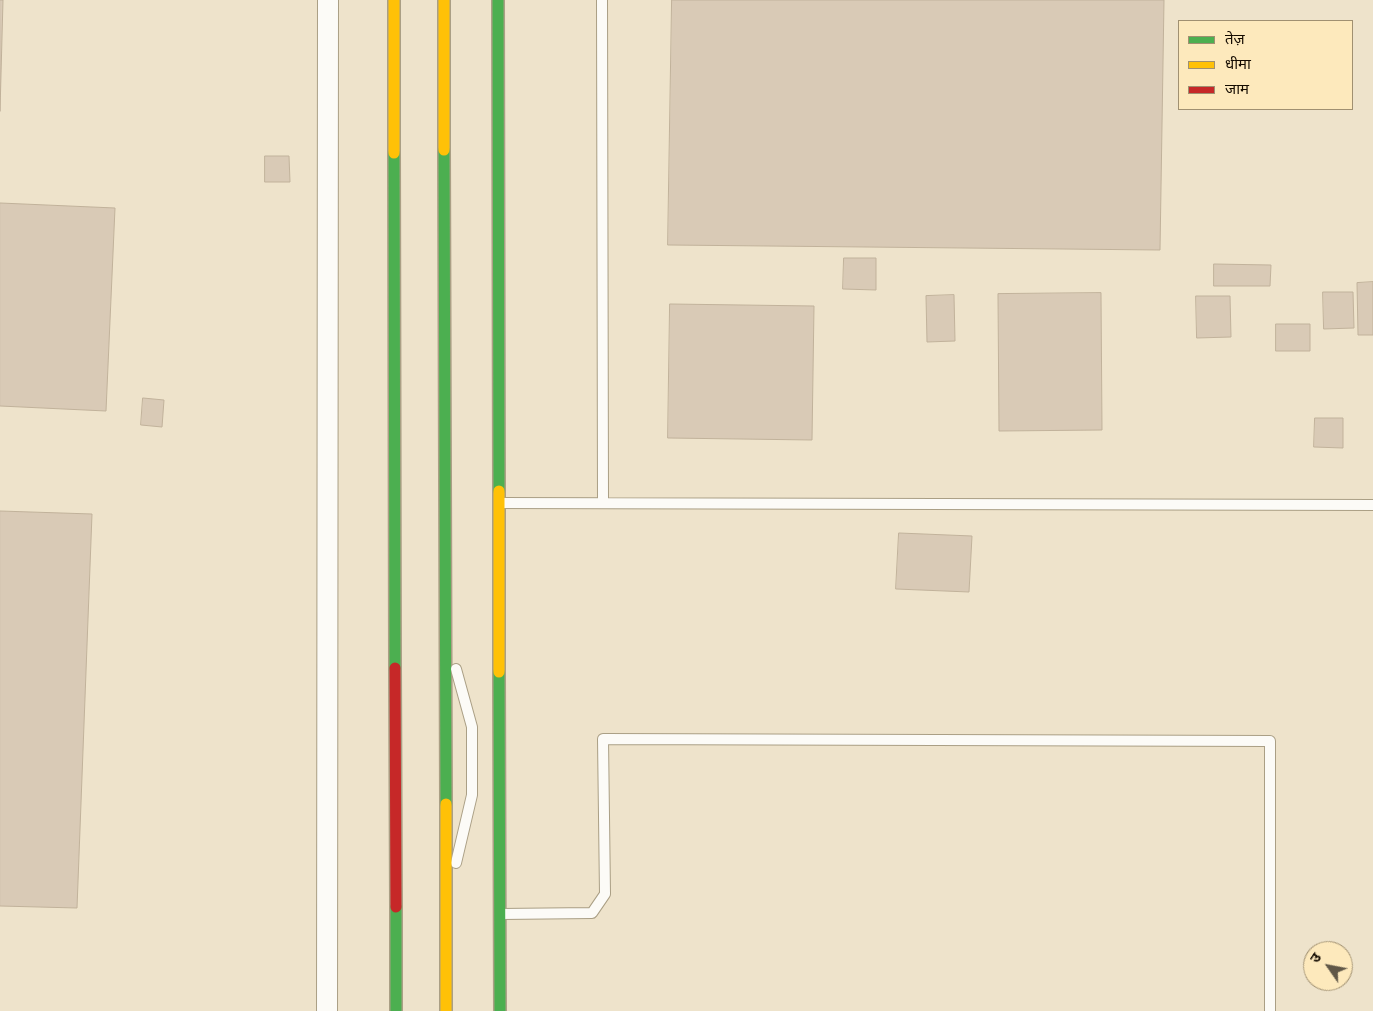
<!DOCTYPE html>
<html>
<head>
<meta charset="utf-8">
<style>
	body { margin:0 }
	#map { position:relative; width:1373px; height:1011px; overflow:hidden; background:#eee3cb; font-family:Signika,"Noto Sans Devanagari",sans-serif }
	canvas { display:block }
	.legend { position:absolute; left:1178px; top:20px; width:175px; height:90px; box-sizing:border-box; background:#fde9bc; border:1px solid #a09071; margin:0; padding:6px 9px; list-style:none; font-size:15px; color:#140b00 }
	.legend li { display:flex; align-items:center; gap:10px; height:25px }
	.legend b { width:25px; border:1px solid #a09071 }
	.north { position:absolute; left:1303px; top:941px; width:50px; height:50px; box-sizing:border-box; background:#fde9bc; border:1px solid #a09071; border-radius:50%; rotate:303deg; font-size:14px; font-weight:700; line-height:20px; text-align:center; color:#140b00 }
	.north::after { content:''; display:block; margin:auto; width:18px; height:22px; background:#605747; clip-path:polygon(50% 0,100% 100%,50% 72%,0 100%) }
</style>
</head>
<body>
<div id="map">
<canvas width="1373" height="1011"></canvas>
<ul class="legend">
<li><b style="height:6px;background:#4caf50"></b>तेज़</li>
<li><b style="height:6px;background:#ffc107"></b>धीमा</li>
<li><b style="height:6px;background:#c62828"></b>जाम</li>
</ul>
<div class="north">उ</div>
</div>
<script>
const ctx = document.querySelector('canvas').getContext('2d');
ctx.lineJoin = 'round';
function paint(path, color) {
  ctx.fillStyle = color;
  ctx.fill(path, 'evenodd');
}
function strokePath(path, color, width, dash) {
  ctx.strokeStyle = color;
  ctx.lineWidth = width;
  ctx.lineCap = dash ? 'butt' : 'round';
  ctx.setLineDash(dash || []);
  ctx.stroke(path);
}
const building = new Path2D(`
	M 0,0 L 3,0 L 0,111 Z
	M 672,0 L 1164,0 L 1160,250 L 668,245 Z
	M 265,156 L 289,156 L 290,182 L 265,182 Z
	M 0,203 L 115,208 L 106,411 L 0,406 Z
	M 844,258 L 876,258 L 876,290 L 843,289 Z
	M 1214,264 L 1271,265 L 1270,286 L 1214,286 Z
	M 1373,282 L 1373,335 L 1358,335 L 1357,283 Z
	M 1323,292 L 1353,292 L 1354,328 L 1324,329 Z
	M 1101,293 L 1102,430 L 999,431 L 998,294 Z
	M 954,295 L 955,341 L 927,342 L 926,296 Z
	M 1196,296 L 1230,296 L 1231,337 L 1197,338 Z
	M 670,304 L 814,306 L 812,440 L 668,438 Z
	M 1276,324 L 1310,324 L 1310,351 L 1276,351 Z
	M 143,398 L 164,400 L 162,427 L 141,425 Z
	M 1315,418 L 1343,418 L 1343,448 L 1314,447 Z
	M 0,511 L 92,514 L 77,908 L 0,906 Z
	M 899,533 L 972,536 L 969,592 L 896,589 Z`);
const lane = new Path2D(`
	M 602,0 L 603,503
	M 499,503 L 1373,505
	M 456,669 L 472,727 L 472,795 L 456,863
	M 501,914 L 592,913 L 605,894 L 603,739 L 1270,741 L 1270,1011`);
const street = new Path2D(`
	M 327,1011 L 328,0`);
const fast = new Path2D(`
	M 498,0 L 499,491
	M 444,150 L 446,804
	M 394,153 L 395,668
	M 499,672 L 500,1011
	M 396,907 L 396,1011`);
const slow = new Path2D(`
	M 394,0 L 394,153
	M 444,0 L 444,150
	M 499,491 L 499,672
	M 446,804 L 446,1011`);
const jam = new Path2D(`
	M 395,668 L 396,907`);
paint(building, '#d9cab6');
strokePath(building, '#c1b29b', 1);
strokePath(lane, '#aa9f85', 12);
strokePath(street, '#aa9f85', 22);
strokePath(fast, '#aa9f85', 14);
strokePath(slow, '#aa9f85', 14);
strokePath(jam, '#aa9f85', 14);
strokePath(lane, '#fcfbf7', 10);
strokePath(street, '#fcfbf7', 20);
strokePath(fast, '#4caf50', 11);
strokePath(slow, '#ffc107', 11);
strokePath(jam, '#c62828', 11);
</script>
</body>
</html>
